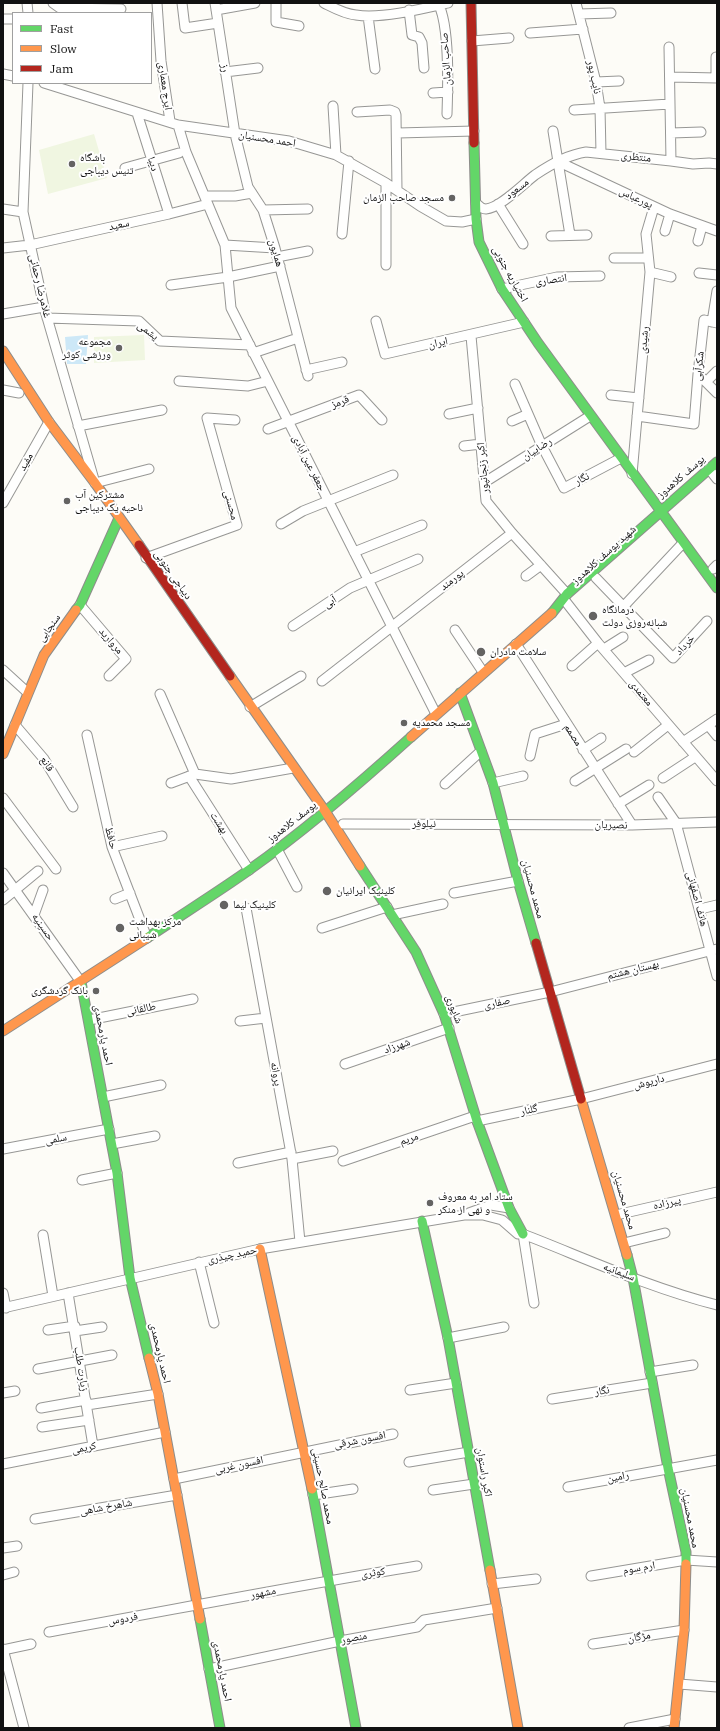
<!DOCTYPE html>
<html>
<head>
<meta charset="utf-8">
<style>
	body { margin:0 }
	#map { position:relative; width:720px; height:1731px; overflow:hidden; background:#fdfcf7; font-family:"IBM Plex Serif",serif }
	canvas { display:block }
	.frame { position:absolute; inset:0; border:4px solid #111; pointer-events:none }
	.legend { position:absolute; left:12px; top:12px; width:140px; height:72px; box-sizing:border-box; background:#fff; border:1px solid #a0a0a0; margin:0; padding:5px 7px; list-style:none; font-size:12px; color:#111 }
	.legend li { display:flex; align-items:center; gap:8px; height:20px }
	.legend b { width:20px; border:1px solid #a0a0a0 }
</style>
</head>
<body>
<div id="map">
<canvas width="720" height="1731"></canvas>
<div class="frame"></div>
<ul class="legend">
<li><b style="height:5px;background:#63d668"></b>Fast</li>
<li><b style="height:5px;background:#ff974d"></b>Slow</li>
<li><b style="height:5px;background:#b3261e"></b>Jam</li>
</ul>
</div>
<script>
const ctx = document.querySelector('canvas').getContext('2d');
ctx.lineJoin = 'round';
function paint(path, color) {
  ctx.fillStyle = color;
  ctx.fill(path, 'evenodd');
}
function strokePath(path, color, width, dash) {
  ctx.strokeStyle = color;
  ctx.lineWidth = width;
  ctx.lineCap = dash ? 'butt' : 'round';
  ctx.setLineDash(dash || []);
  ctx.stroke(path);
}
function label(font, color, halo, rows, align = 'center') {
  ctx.font = font + ' "IBM Plex Serif","Noto Naskh Arabic",serif';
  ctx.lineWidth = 4;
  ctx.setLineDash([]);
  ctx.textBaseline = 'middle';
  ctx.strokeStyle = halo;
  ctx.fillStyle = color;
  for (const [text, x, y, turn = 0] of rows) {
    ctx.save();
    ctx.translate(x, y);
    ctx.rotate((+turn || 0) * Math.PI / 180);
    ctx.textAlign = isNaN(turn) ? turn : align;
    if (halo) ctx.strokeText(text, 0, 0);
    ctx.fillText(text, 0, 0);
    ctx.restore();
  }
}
const pitch = new Path2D(`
	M 94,134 L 107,178 L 48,194 L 39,150 Z
	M 144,335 L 145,360 L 94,363 L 94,337 Z`);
const water = new Path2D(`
	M 88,335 L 86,364 L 67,364 L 65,337 Z`);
const street = new Path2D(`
	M 27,3 L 28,13
	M 53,3 L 60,8 L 121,9
	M 157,3 L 161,61 L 170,121
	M 182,3 L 185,28 L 218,23
	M 215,3 L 235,134 L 248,187 L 263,210 L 275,248 L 308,376
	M 276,3 L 276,22 L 299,26
	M 324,3 C 334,8 344,14 356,15 C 381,19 422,9 448,3
	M 438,3 C 450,26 448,86 447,114
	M 576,3 L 596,82 L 600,108 L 601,153
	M 216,10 L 255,3
	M 409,10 L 412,35 L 419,37 L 422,43 L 424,68
	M 579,14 L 611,13
	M 368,16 L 375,69
	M 3,19 L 13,19
	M 530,33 L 583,29
	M 472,41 L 509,38
	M 669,47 L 671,161
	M 225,72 L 258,68
	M 3,74 L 13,76
	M 671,77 L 717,78
	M 716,78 L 716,57
	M 596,82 L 619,81
	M 28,83 L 23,212 L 44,307 L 95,483 L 149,469
	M 44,83 L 178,125 L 289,141 L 336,155 L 386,183 L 420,206 L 446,221 L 462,222 L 476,219
	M 433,93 L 448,92
	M 333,106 L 336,155
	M 574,110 L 670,104
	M 357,112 L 390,110 L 395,112 L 396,115 L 397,190
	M 137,113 L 169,214
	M 178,125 L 186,152 L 225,245 L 231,308 L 436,714
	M 553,131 L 570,235
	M 398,133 L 474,131
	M 671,133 L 701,132
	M 557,161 L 670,214 L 717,231
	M 125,168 L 179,153
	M 205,196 L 235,196 L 252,193
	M 476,203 C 479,206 481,209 486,209 C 500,208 523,184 535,175 C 551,164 567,155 586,152 L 671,161 L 693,164 L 709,163 L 717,164
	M 498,204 L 523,244
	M 3,209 L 23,212
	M 263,210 L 308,209
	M 665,231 L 670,214
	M 342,234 L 349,161
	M 551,236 L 587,235
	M 698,241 L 702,226
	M 225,245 L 275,248
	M 3,248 L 30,245 L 169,214 L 208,204
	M 277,257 L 308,251
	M 614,258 L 648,258
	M 386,265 L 386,183
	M 650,272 L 671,277
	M 699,273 L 717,275
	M 171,285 L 228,277 L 280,266
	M 502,289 L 557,277 L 600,276
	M 3,314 L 44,307
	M 47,318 L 139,321 L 160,341 L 250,345
	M 376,321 L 385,354 L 524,322
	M 712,322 L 717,291
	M 471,336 L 486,501 L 512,533 L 567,594
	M 253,353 L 298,338
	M 306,370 L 342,362
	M 698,374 L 717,393
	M 179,381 L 248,386 L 268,381
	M 706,382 L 717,371
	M 515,384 L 542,446 L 564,488 L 621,458
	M 3,390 L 19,393
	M 611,395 L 639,398
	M 449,414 L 478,408
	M 637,416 L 694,424 L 698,374 L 704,320 L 717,323
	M 512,421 L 528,414
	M 78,426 L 162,410
	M 268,429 L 359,395 L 382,420
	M 464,446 L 481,444
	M 709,469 L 717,479
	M 632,474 L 650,272 L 646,234 L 654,207
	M 485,482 L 590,416
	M 3,503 L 49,422
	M 281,524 L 303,511 L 393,475
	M 354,552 L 422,525
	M 146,558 L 237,525 L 207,418 L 235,420
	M 713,569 L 717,565
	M 526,576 L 541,565
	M 596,578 L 673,658 L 707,621
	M 566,602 L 598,643 L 717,781
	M 80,605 L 126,659 L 109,676
	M 623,607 L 683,543
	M 293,626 L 350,588 L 418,559
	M 455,630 L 483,672
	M 516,644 L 632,825
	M 604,649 L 623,637
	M 572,666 L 598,643
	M 3,670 L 27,692
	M 624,673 L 649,660
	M 322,681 L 512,533
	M 160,694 L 195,774
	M 250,707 L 301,676
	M 15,725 L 44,759 L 73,807
	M 708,725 L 717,736
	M 87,735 L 112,847 L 147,938
	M 683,742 L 717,719
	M 583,750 L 601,738
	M 634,752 L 668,725
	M 530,756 L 535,734 L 566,724
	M 189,776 L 249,870
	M 663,778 L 695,757
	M 575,781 L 626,749
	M 171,783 L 195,774 L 231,779 L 293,768
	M 493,783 L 523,776
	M 445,784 L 481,751
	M 658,797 L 676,823 L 717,976
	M 3,798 L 56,869
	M 618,804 L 649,785
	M 343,824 L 632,825 L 717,822
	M 112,847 L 162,836
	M 277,849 L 297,887
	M 3,873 L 81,982
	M 454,893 L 518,881
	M 115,899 L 130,893
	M 3,900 L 38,871
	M 246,908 L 292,1159 L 300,1242
	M 700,909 L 717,905
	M 34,915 L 43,890
	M 392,915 L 443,904
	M 322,928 L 387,907
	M 444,1014 L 550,992 L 717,949
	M 89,1020 L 193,999
	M 240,1021 L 266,1018
	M 345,1064 L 449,1028
	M 103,1097 L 161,1085
	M 477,1121 L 581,1099 L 717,1064
	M 112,1144 L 155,1136
	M 3,1149 L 109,1129
	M 292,1159 L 333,1151
	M 343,1161 L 475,1116
	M 238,1163 L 291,1152
	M 82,1180 L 117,1173
	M 469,1213 L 491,1205 L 509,1208
	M 616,1215 L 717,1192
	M 523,1234 L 534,1303
	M 43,1235 L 53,1296
	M 624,1243 L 665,1233
	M 199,1262 L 214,1323
	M 3,1293 L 6,1308
	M 68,1293 L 93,1446
	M 3,1308 L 260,1249 L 464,1215 L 483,1215 L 502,1220 L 518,1234 L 523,1234 C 587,1259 650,1288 717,1305
	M 48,1330 L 75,1326
	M 75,1331 L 102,1327
	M 448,1338 L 504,1327
	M 38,1369 L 112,1355
	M 650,1372 L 693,1365
	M 410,1390 L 456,1383
	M 3,1393 L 15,1391
	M 552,1399 L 652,1383
	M 87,1405 L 158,1394
	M 41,1408 L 86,1400
	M 42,1427 L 89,1420
	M 409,1462 L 469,1452
	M 3,1464 L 165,1432
	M 174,1479 L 393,1434
	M 568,1487 L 717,1460
	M 433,1490 L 474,1484
	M 313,1495 L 353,1489
	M 35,1519 L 177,1495
	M 3,1548 L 17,1546
	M 3,1575 L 14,1572
	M 591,1576 L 686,1560 L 717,1562
	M 492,1584 L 536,1579
	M 49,1632 C 172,1610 294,1586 417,1566
	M 593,1644 L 684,1630
	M 3,1649 L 24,1728
	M 3,1650 L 31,1644
	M 209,1669 L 340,1641 L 417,1627 L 424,1620 L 497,1608
	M 679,1684 L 717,1687
	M 629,1728 L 675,1719`);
const fast = new Path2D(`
	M 474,143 L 476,219 L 479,242 L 502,289 L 538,343 L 717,588
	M 76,610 L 80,605 L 119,518
	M 552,613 L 567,594 L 717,462
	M 460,693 L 493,783 L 518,881 L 536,943
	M 360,866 L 416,952 L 444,1014 L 477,1121 L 509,1208 L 523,1234
	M 147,938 C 181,915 215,894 249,870 C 306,830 359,784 411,737
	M 81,982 L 117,1173 L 130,1278 L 149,1358
	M 422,1221 L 448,1338 L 490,1570
	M 627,1255 L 633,1278 L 668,1468 L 686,1552 L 686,1564
	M 312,1489 L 356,1728
	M 200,1619 L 220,1728`);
const slow = new Path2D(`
	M 3,351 L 49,422 L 95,483 L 139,545
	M 230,676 L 325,811 L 360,866
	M 411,737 L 552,613
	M 3,754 L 44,655 L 76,610
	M 3,1031 L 147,938
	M 581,1099 L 627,1255
	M 260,1249 L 312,1489
	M 149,1358 L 158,1394 L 200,1619
	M 490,1570 L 518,1728
	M 674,1728 L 684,1630 L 686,1564`);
const jam = new Path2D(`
	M 471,3 L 474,143
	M 139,545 L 230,676
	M 536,943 L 581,1099`);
const markers = [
	[72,164,4,"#646362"],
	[452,198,4,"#646362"],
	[119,348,4,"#646362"],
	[67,501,4,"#646362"],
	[593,616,5,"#646362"],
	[481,652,5,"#646362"],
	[404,723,4,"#646362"],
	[327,891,5,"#646362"],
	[224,905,5,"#646362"],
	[120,928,5,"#646362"],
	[96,991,4,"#646362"],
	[430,1203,4,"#646362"]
];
const streetNames = [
	["صاحب الزمان",446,59,-94],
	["رز",225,68,81],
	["نایب پور",594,77,78],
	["ایرج معماری",165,86,82],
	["احمد محسنیان",267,139,9],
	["منتظری",636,157,6],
	["دیبا",153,164,73],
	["مسعود",517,189,-38],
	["پورعباس",636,198,25],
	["سعید",119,225,-12],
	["همایون",276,253,74],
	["اختیاریه جنوبی",510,274,61],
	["انتصاری",551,280,-8],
	["غلامرضا رحمانی",40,286,77],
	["یشمی",148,331,37],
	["رشیدی",644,340,-85],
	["ایران",438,343,-12],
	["شکرآبی",699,366,-84],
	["قرمز",340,402,-21],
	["رضاییان",537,449,-32],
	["مفید",26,462,-60],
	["جعفر عین آبادی",309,463,63],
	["اکبر زنجانپور",483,468,-95],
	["یوسف کلاهدوز",681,477,-41],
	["نگار",582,479,-28],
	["محسنی",231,505,75],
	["شهید یوسف کلاهدوز",604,555,-42],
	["دیباجی جنوبی",173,575,55],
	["پورمند",452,580,-38],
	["آبی",330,602,-33],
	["سنجابی",49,628,-54],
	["مروارید",111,641,49],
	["خرداد",685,645,-48],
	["معتمدی",641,693,50],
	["مصمم",573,735,57],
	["قانع",47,764,56],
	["یوسف کلاهدوز",292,822,-38],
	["بهشت",219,823,58],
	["نیلوفر",424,824],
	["نصیریان",611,825,1],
	["حافظ",111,838,75],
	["محمد محسنیان",533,889,75],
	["هاتف اصفهانی",697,899,75],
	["حسینیه",43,927,55],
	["بهستان هشتم",633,970,-14],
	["صفاری",497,1003,-12],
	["طالقانی",141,1009,-11],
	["شاپوری",454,1009,69],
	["احمد یارمحمدی",103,1035,79],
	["شهرزاد",397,1046,-19],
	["پروانه",276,1074,80],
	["داریوش",649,1082,-14],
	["گلنار",529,1110,-12],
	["سلمی",56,1139,-11],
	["مریم",409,1139,-19],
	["محمد محسنیان",624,1200,74],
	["پیرزاده",667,1203,-13],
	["حمید چیذری",232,1255,-12],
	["سلیمانیه",619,1272,21],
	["احمد یارمحمدی",160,1353,77],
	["زیارت طلب",81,1369,81],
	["نگار",602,1391,-9],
	["افسون شرقی",360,1440,-11],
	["کریمی",84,1448,-11],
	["افسون غربی",239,1465,-12],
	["اکبر راستوان",484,1472,80],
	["رامین",618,1477,-11],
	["محمد صالح حسینی",323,1486,79],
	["شاهرخ شاهی",106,1507,-10],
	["محمد محسنیان",690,1518,79],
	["ارم سوم",639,1568,-10],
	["کوثری",373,1573,-9],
	["مشهور",263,1593,-11],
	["فردوس",123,1619,-10],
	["مژگان",639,1637,-9],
	["منصور",354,1638,-11],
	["احمد یارمحمدی",222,1671,79]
];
const poiNames = [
	["باشگاه",80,158],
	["تنیس دیباجی",80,171],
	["مسجد صاحب الزمان",444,198,"right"],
	["مجموعه",111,342,"right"],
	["ورزشی کوثر",111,355,"right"],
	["مشترکین آب",75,495],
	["ناحیه یک دیباجی",75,508],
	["درمانگاه",602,610],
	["شبانه‌روزی دولت",602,623],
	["سلامت مادران",490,652],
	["مسجد محمدیه",412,723],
	["کلینیک ایرانیان",336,891],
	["کلینیک لیما",233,905],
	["مرکز بهداشت",129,922],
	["شیبانی",129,935],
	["بانک گردشگری",88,991,"right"],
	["ستاد امر به معروف",438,1197],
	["و نهی از منکر",438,1210]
];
paint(pitch, '#f0f6e1');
paint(water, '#cde8f7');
strokePath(street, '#979795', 11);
strokePath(fast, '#8e8d8b', 11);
strokePath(slow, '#8e8d8b', 11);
strokePath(jam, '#8e8d8b', 11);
strokePath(street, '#fffffe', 9);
strokePath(fast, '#63d668', 9);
strokePath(slow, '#ff974d', 9);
strokePath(jam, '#b3261e', 9);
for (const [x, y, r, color] of markers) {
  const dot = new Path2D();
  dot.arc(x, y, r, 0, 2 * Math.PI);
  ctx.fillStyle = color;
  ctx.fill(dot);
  strokePath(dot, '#fff', 1.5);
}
label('11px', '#111', '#fff', streetNames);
label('11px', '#111', '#fff', poiNames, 'left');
</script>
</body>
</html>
